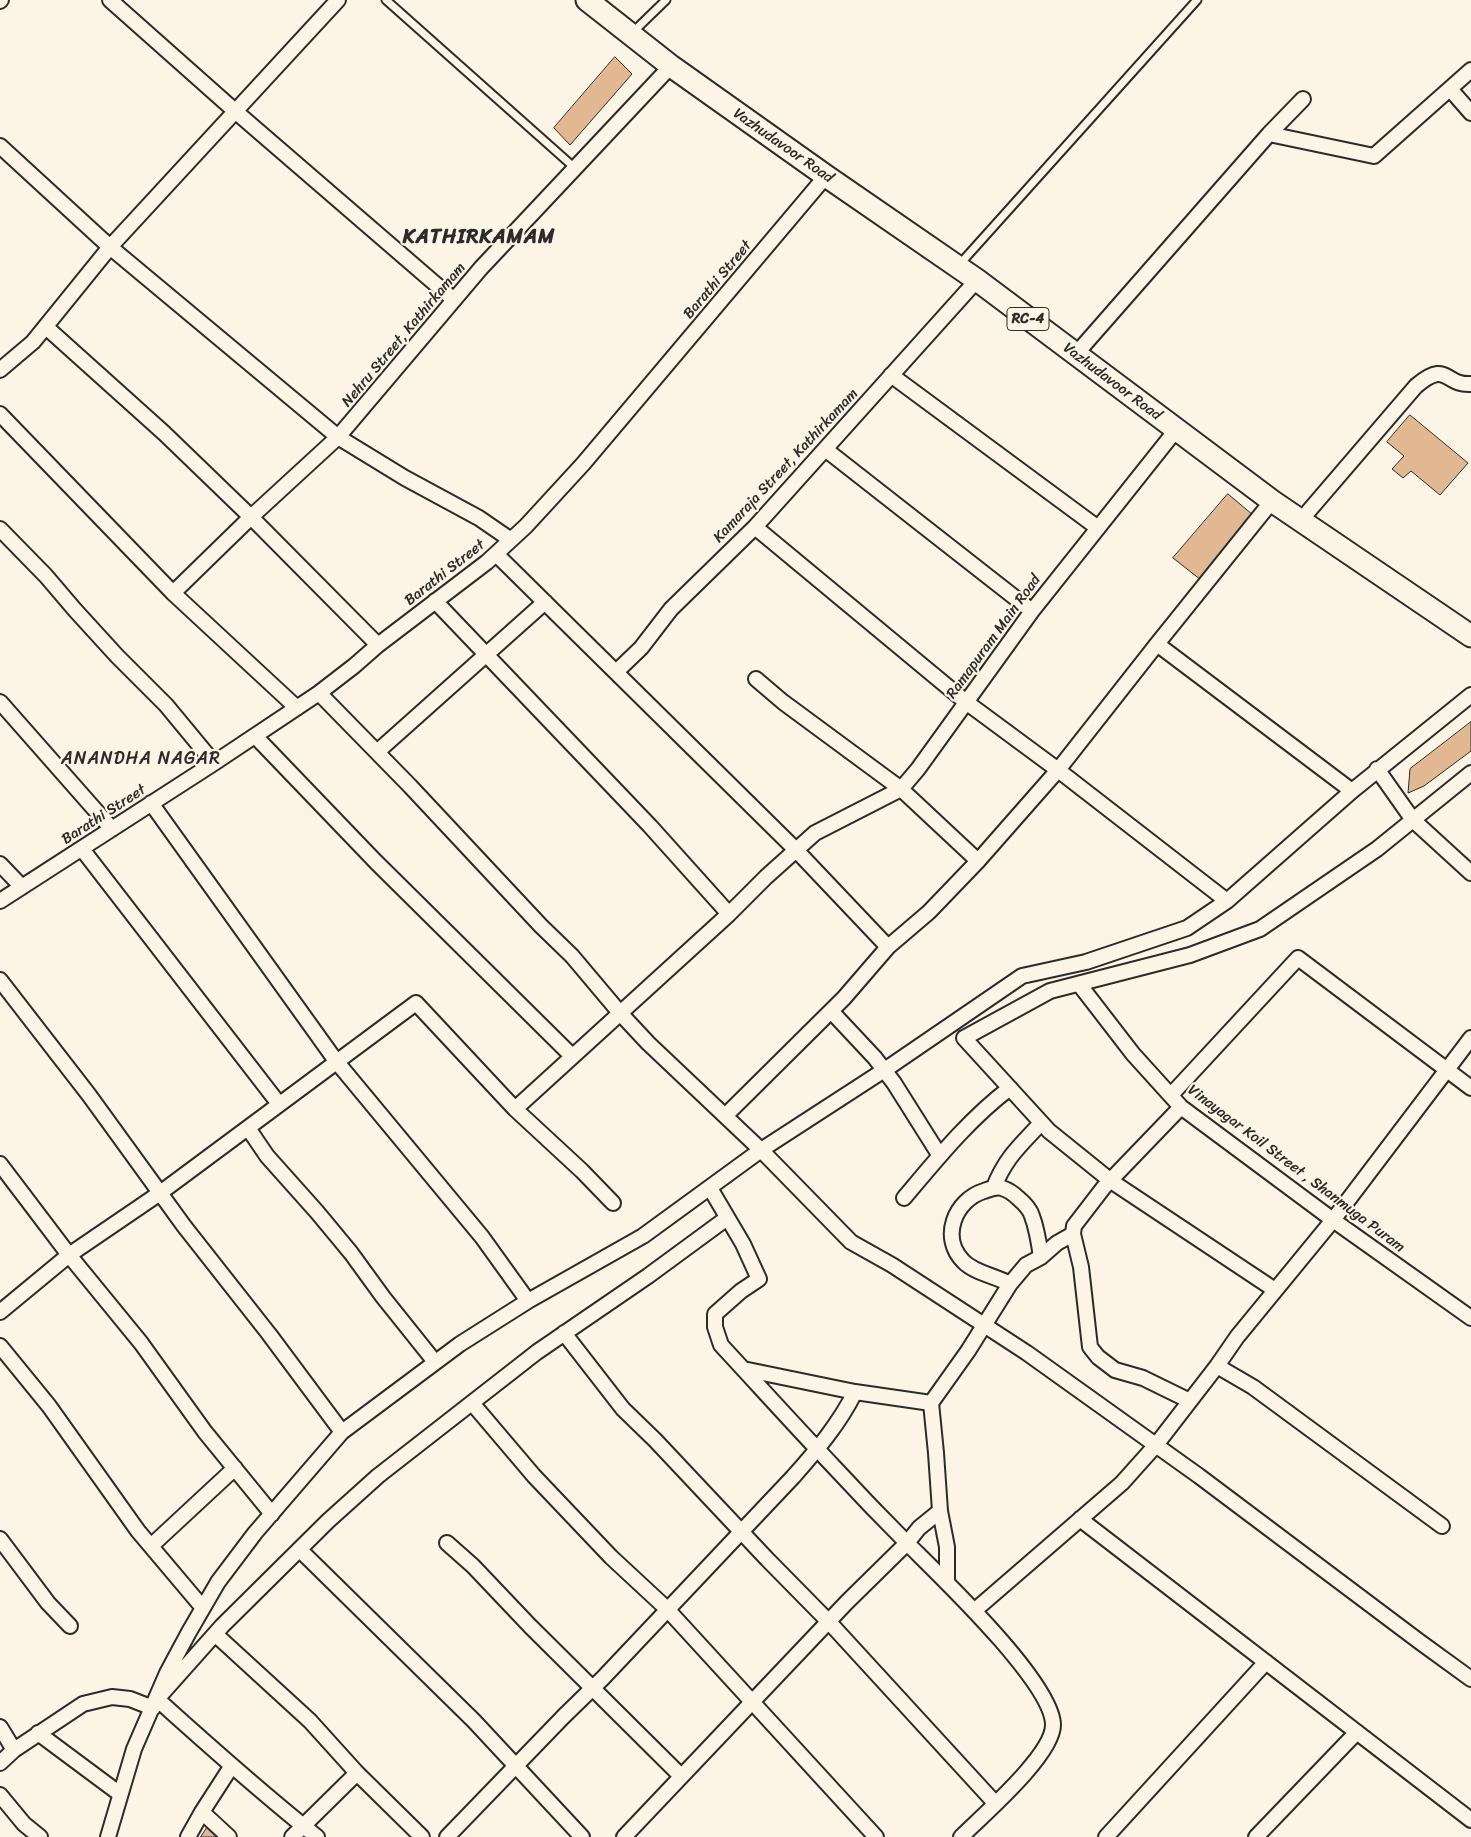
<!DOCTYPE html>
<html>
<head>
<meta charset="utf-8">
<style>
	body { margin:0 }
	canvas { display:block; background:#fcf5e5 }
</style>
</head>
<body>
<canvas width="1471" height="1837"></canvas>
<script>
const ctx = document.querySelector('canvas').getContext('2d');
ctx.lineJoin = 'round';
function paint(path, color) {
  ctx.fillStyle = color;
  ctx.fill(path, 'evenodd');
}
function strokePath(path, color, width, dash) {
  ctx.strokeStyle = color;
  ctx.lineWidth = width;
  ctx.lineCap = dash ? 'butt' : 'round';
  ctx.setLineDash(dash || []);
  ctx.stroke(path);
}
function label(font, color, halo, rows, align = 'center') {
  ctx.font = font + ' Sriracha,sans-serif';
  ctx.lineWidth = 4.5;
  ctx.setLineDash([]);
  ctx.textBaseline = 'middle';
  ctx.strokeStyle = halo;
  ctx.fillStyle = color;
  for (const [text, x, y, turn = 0] of rows) {
    ctx.save();
    ctx.translate(x, y);
    ctx.rotate((+turn || 0) * Math.PI / 180);
    ctx.textAlign = isNaN(turn) ? turn : align;
    if (halo) ctx.strokeText(text, 0, 0);
    ctx.fillText(text, 0, 0);
    ctx.restore();
  }
}
const building = new Path2D(`
	M 615,57 L 632,74 L 570,145 L 554,128 Z
	M 1410,415 L 1468,463 L 1440,495 L 1411,471 L 1403,478 L 1392,469 L 1404,456 L 1387,442 Z
	M 1228,494 L 1253,515 L 1201,580 L 1173,558 Z
	M 1471,722 L 1471,751 L 1424,786 L 1408,793 L 1410,769 Z
	M 208,1826 L 212,1831 L 219,1837 L 201,1837 Z`);
const service = new Path2D(`
	M 386,0 L 576,169
	M 633,32 L 666,0
	M 959,265 L 1197,0`);
const minor = new Path2D(`
	M 110,0 L 235,111 L 454,300
	M 0,1 L 1,0
	M 1450,89 L 1471,113
	M 1269,134 L 1303,99
	M 0,146 L 110,247 L 338,437 L 405,478 L 479,518 L 511,540
	M 46,327 L 164,433 L 251,517 L 378,645
	M 1076,354 L 1269,134 L 1374,156 L 1471,70
	M 0,370 L 33,342 L 110,247 L 338,0
	M 891,375 L 1098,528
	M 0,414 L 173,593 L 297,708
	M 825,449 L 1032,611
	M 1301,520 L 1416,386 C 1448,359 1444,386 1471,384
	M 755,527 L 966,702 L 1058,770 L 1227,901
	M 0,529 L 46,576 L 75,610 L 117,656 L 166,705 L 214,763
	M 496,554 L 796,850 L 888,947
	M 173,593 L 251,517 L 338,437 L 481,268 L 671,66
	M 435,601 L 650,826 L 729,914
	M 1157,644 L 1352,791
	M 616,672 L 641,648 L 671,609 L 755,527 L 977,280
	M 756,679 L 783,702 L 901,789 L 978,861
	M 319,693 L 410,786 L 541,926 L 572,956 L 620,1013 L 648,1043 L 761,1150 L 851,1242 L 892,1265 L 1027,1353 L 1199,1476 L 1420,1642 L 1471,1679
	M 0,702 L 112,829
	M 255,736 L 376,862 L 572,1056
	M 377,752 L 545,602
	M 1377,769 L 1413,820 L 1471,873
	M 151,803 L 336,1061 L 482,1237 L 528,1301
	M 82,849 L 279,1104
	M 0,864 L 22,887
	M 0,901 L 214,763 L 319,693 L 354,666 L 378,645 L 487,562 L 526,526 L 583,464 L 826,176
	M 0,980 L 89,1095 L 184,1226 L 269,1334 L 342,1432
	M 1079,984 L 1133,1054 L 1181,1107 L 1333,1220 L 1471,1318
	M 831,1011 L 875,1058 L 894,1083 L 940,1156
	M 1171,1095 L 1298,958 L 1471,1088
	M 1181,1107 L 1104,1187 L 1074,1226 L 1073,1234 L 1081,1267 L 1090,1347 L 1098,1357 L 1115,1370 L 1143,1378 L 1190,1401
	M 515,1109 L 729,914 L 766,877 L 815,833 L 901,789 L 918,769 L 1032,611 L 1176,430
	M 726,1115 L 844,998 L 888,947 L 929,912 L 978,861 L 1058,770 L 1157,644 L 1272,501
	M 248,1128 L 267,1156 L 317,1212 L 351,1253 L 383,1297 L 435,1362
	M 0,1164 L 69,1255 L 141,1343 L 205,1432 L 272,1514
	M 994,1187 C 1006,1157 1020,1146 1041,1123
	M 710,1188 L 743,1244 L 759,1279 L 741,1291 L 715,1314 L 715,1327 L 721,1345 C 759,1386 796,1427 834,1467 C 858,1493 883,1519 908,1544 C 940,1576 1053,1683 1053,1725 C 1053,1755 983,1815 961,1837
	M 904,1198 C 937,1159 969,1119 1010,1088
	M 1010,1284 C 996,1276 974,1273 963,1261 C 940,1237 955,1200 984,1191 C 990,1189 996,1186 1002,1188 C 1008,1190 1014,1194 1018,1198 C 1024,1203 1030,1209 1032,1216 C 1037,1229 1039,1243 1041,1257
	M 1275,1290 L 1111,1181 L 1049,1131 L 964,1038 L 1050,991 L 1190,955 L 1260,929 L 1377,849 L 1471,773
	M 0,1312 L 69,1255 L 160,1193 L 416,1003 L 515,1109 L 582,1171 L 613,1203
	M 564,1333 L 623,1409 L 655,1440 L 767,1559 L 829,1622 L 995,1803
	M 0,1346 L 49,1406 L 138,1531 L 203,1608
	M 1217,1366 L 1253,1387 L 1442,1526
	M 743,1369 L 855,1392 L 931,1403
	M 472,1403 L 534,1476 L 611,1557 L 667,1609 L 876,1837
	M 1080,1519 L 1471,1820
	M 0,1539 L 48,1603 L 70,1626
	M 447,1543 L 473,1566 L 530,1626 L 681,1776
	M 151,1546 L 235,1468
	M 300,1550 L 474,1721 L 582,1837
	M 947,1583 L 947,1547 L 940,1511 L 936,1453 L 931,1403 L 968,1351 L 1010,1284 L 1026,1265 L 1041,1257 L 1057,1243 L 1073,1234
	M 974,1611 L 1122,1483 L 1156,1445 L 1217,1366 L 1237,1337 L 1333,1220 L 1471,1038
	M 215,1634 L 310,1721 L 357,1773 L 422,1837
	M 0,1727 L 14,1750
	M 38,1733 L 120,1794
	M 0,1763 L 14,1750 L 83,1704 L 112,1697 L 130,1699 L 153,1708
	M 0,1795 L 24,1824 L 40,1837
	M 202,1812 L 229,1837
	M 108,1837 L 134,1749 L 167,1673 L 189,1632 L 218,1582 L 255,1533 L 342,1432 L 460,1344 L 528,1301 L 643,1236 L 761,1150 L 889,1067 L 1022,976 L 1086,962 L 1187,928 L 1227,901 L 1352,791 L 1471,695
	M 188,1837 L 202,1812 L 231,1767
	M 292,1837 L 357,1773
	M 317,1837 C 262,1793 209,1746 157,1699 L 222,1626 L 328,1521 L 378,1476 L 537,1352 L 648,1276 L 727,1218
	M 447,1837 L 564,1716 L 603,1678 L 793,1477 C 817,1450 839,1424 855,1392
	M 624,1837 L 847,1602 L 907,1543 L 919,1528 L 940,1511
	M 1106,1837 L 1266,1662
	M 1256,1837 L 1357,1732`);
const primary = new Path2D(`
	M 587,0 L 671,66 L 826,176 L 977,280 L 1272,501 L 1471,636`);
const shields = [
	[1028,319,42]
];
const shieldNames = [
	["RC-4",1028,319]
];
const streetNames = [
	["Vazhudavoor Road",783,146,35],
	["Barathi Street",718,280,-50],
	["Nehru Street, Kathirkamam",404,335,-50],
	["Vazhudavoor Road",1112,382,37],
	["Kamaraja Street, Kathirkamam",786,466,-47],
	["Barathi Street",445,573,-38],
	["Ramapuram Main Road",994,637,-54],
	["Barathi Street",104,815,-33],
	["Vinayagar Koil Street , Shanmuga Puram",1296,1169,37]
];
const quarterNames = [
	["ANANDHA NAGAR",141,759]
];
const districtNames = [
	["KATHIRKAMAM",479,238]
];
paint(building, '#e1b891');
strokePath(building, '#2b2b2b', 1);
strokePath(service, '#2b2b2b', 11);
strokePath(minor, '#2b2b2b', 18);
strokePath(primary, '#2b2b2b', 25);
strokePath(service, '#fcf5e5', 7);
strokePath(minor, '#fcf5e5', 14);
strokePath(primary, '#fcf5e5', 21);
for (const [x, y, w] of shields) {
  const box = new Path2D();
  box.roundRect(x - w / 2, y - 11.5, w, 23, 4);
  ctx.fillStyle = '#fcf5e5';
  ctx.fill(box);
  strokePath(box, '#2b2b2b', 1);
}
label('bold 14px', '#2b2b2b', null, shieldNames);
label('15px', '#2b2b2b', '#fcf5e5', streetNames);
ctx.letterSpacing = '1px';
label('18px', '#2b2b2b', '#fcf5e5', quarterNames);
ctx.letterSpacing = '0px';
ctx.letterSpacing = '1px';
label('bold 20px', '#2b2b2b', '#fcf5e5', districtNames);
ctx.letterSpacing = '0px';
</script>
</body>
</html>
